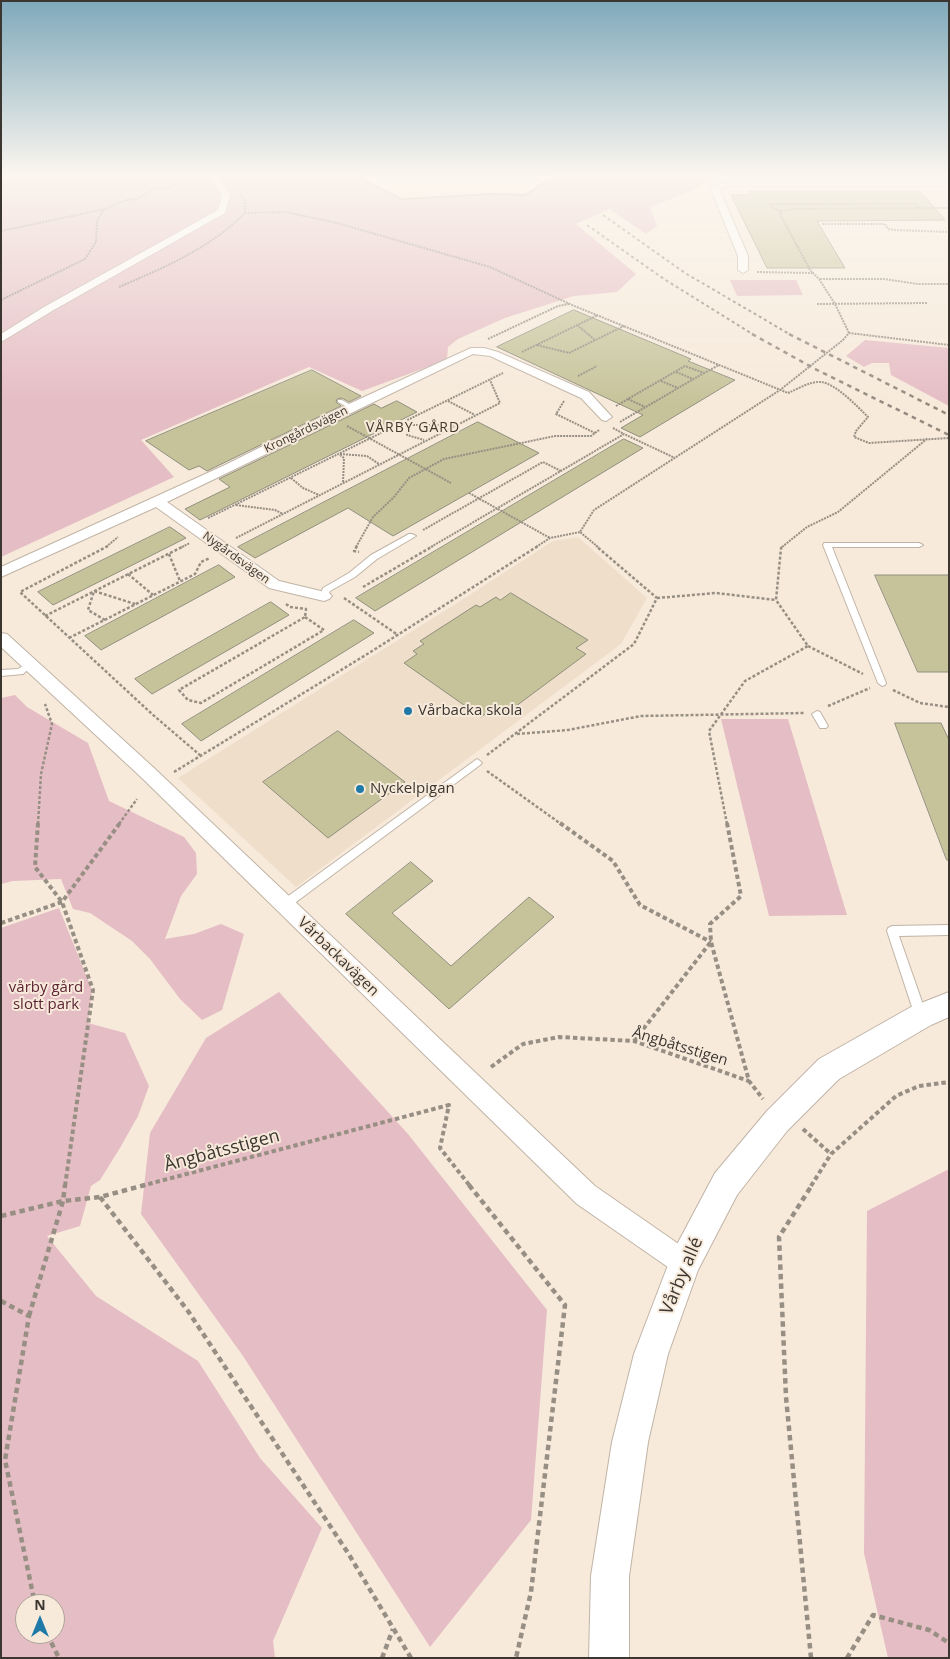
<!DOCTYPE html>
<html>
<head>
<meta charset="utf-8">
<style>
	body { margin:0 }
	#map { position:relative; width:950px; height:1659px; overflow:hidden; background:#f7eadb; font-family:"Open Sans",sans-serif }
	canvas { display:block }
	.frame { position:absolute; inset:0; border:2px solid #3b3630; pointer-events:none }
	.north { position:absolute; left:15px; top:1594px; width:50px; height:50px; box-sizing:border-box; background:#f7eadb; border:1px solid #aca297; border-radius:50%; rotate:0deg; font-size:14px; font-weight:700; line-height:20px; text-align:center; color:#3b3630 }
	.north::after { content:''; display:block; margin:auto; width:18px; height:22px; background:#1f7aa8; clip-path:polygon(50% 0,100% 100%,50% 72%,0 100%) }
</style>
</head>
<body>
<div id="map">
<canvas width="950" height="1659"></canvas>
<div class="frame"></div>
<div class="north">N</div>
</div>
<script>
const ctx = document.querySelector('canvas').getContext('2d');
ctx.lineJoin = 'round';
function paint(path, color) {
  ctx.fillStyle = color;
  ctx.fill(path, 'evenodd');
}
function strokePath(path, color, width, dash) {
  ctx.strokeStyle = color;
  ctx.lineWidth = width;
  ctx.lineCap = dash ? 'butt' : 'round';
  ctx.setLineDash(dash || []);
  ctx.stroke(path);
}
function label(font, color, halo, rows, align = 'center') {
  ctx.font = font + ' "Open Sans",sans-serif';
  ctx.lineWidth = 4;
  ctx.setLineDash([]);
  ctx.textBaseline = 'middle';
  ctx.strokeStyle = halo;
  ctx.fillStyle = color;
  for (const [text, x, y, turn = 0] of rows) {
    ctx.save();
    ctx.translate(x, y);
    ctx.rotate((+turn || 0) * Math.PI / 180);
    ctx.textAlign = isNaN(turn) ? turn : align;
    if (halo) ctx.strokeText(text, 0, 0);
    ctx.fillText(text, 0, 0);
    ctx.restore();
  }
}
const built = new Path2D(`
	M 578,537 L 647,598 L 621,644 L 296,887 L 178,778 L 457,603 L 553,541 Z`);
const green = new Path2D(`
	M 1,173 L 356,173 L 401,199 L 491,193 L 524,194 L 557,173 L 729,173 L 717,175 L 692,191 L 650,207 L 657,226 L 646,234 L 609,209 L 576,224 L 636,274 L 617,292 L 574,296 L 505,318 L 458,339 L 448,347 L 447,360 L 362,391 L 309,367 L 141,440 L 174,477 L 1,557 Z
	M 730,280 L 796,280 L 803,295 L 737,296 Z
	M 865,340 L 949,348 L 949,406 L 891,375 L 889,363 L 872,363 L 864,367 L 846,356 Z
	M 15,695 L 27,707 L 88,743 L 109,801 L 184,837 L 196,853 L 197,874 L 181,896 L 165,939 L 194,934 L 221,924 L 244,934 L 222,1010 L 202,1020 L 180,999 L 150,959 L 132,941 L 90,913 L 73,909 L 61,879 L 13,881 L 1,884 L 1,698 Z
	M 721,719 L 788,719 L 847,915 L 769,916 Z
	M 59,908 L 92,990 L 88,1023 L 125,1033 L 149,1086 L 138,1116 L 120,1148 L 100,1180 L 91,1186 L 80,1226 L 47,1236 L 96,1296 L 198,1361 L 260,1458 L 322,1528 L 273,1641 L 275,1658 L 1,1658 L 1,928 ZM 25,1604 L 55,1604 L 55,1634 L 25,1634 Z
	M 279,992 L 408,1134 L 547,1310 L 531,1520 L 430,1647 L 243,1356 L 141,1214 L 150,1133 L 206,1038 Z
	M 949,1169 L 949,1658 L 888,1658 L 864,1553 L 867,1211 Z`);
const building = new Path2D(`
	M 748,191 L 920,191 L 945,220 L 817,221 L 845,268 L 767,268 L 731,195 L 750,195 Z
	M 574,310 L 691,359 L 688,361 L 735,380 L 640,437 L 621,428 L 643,415 L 497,347 Z
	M 312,370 L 361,396 L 349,402 L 342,398 L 337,399 L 336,402 L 341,406 L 207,471 L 199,466 L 189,470 L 146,441 Z
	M 397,401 L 417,412 L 200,520 L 185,509 L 230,487 L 219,479 L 374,404 L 381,408 Z
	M 478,422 L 539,453 L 393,536 L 348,508 L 255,558 L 238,547 Z
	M 624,439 L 643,448 L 375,611 L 356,598 Z
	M 170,527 L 186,538 L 53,605 L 38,592 Z
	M 219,565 L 235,577 L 101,650 L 85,636 Z
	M 875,575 L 949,575 L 949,672 L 918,672 Z
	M 511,593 L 588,640 L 576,648 L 586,654 L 504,715 L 494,708 L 481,717 L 404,663 L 417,654 L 413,651 L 424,644 L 420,641 L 476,605 L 480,607 L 496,597 L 500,600 Z
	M 271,602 L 289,615 L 152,694 L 135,679 Z
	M 354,620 L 374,633 L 201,741 L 182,724 Z
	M 895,723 L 941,723 L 949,740 L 949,860 L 947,860 Z
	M 338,731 L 405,782 L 328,838 L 263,782 Z
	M 411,862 L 433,881 L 392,913 L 451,966 L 529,897 L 554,917 L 449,1009 L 346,914 Z`);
const pathFar3 = new Path2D(`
	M 351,173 L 401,199 L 490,194 L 526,195 L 560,173
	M 228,175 L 237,173
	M 1,189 L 24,173
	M 781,211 L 773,208 L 770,204 L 915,204 L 919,208
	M 245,213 L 285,212 L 337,223 L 490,267 L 572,305 L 788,393 C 798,389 810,381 821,382 C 835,383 858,407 868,417 L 856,431 L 854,437 L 869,443 L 949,438
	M 822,224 L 885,224 L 888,229 L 895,230 L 949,232
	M 1,231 L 105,209 L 126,200 L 137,199 L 156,188 L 169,189 L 182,177 L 189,177
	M 757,272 L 813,273
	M 820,279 L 884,279 L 918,284 L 949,284
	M 119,287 C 165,267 209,249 245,213 L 245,201 L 240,193
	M 1,300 L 85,259 L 96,242 L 97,221 L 104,209
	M 817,304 L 927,303
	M 577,325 L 595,340
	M 849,333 L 835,304 L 819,279 L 810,270 L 780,214 L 781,211 L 795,209 L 949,208
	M 488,339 L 558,306 L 569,304
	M 537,345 L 569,353 L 624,326
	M 522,352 L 598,315
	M 676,372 L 693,379
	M 578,376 L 597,366
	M 661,381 L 678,388
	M 628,399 L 645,407
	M 448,401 L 475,415
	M 564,401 L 556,414 L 595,433
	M 616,406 L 685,366 L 704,373 L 719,365
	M 620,422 L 704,373
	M 409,425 L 407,435 L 424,440
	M 410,425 L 457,425
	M 347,426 L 451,483
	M 613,428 L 624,434
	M 340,454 L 367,456 L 379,464
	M 340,455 L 344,458 L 343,483
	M 291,478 L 303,488 L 319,495
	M 469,493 L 550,538
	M 236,505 L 275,510 L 283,514
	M 208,518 L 503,373
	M 423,530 L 543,462 L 561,471
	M 236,538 L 500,403 L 490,380
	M 106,547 L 118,537
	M 182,547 L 190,543
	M 356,547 L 373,517 L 394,497 L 409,478 L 444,459 L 555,436 L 591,436 L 599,430
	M 431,547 L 624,434 L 675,458
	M 536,547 L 550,538 L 580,532
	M 598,547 L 580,532 L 594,510 L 780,390 L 843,340 L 849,333 L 949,345
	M 782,547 L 807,527 L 838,512 L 928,438`);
const pathFar2 = new Path2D(`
	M 108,546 L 20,592 L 152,714 L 201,756
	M 357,546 L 354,551 L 359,552
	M 169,554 L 180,581
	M 128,574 L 153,595
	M 363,587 L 433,546
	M 344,598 L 398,635
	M 657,598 L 716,593 L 776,600
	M 286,604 L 290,607 L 306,609 L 305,617
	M 45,616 L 184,546
	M 305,617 L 324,630 L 201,703 L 188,700 L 179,690 Z
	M 105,620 L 88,610 L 94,591 L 135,604
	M 69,638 L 195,574 L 201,562 L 210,558
	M 808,646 L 863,674
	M 893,690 L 920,703 L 949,707
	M 828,706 L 870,688
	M 517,734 L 568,730 L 641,716 L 804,713
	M 487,755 L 634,644 L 657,598 L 596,546
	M 487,771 L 561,824
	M 174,772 L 369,653 L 538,546
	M 38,824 L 41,774 L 52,724 L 45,704
	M 119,824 L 137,799
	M 727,824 L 709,731 L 745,681 L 808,646 L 776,600 L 781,548 L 784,546`);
const pathFar1 = new Path2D(`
	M 38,823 L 35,867 L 62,902 L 93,990 L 65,1186
	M 560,823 L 613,861 L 640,905 L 711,942
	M 727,823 L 741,896 L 710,924 L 711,942 L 749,1081 L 763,1099
	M 1,923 L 62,902 L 120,823
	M 634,1041 L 710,943
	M 491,1067 L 523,1044 L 559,1037 L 634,1041 L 749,1081
	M 803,1129 L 831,1154
	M 141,1186 L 449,1105 L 440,1148 L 470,1186
	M 811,1186 L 831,1154 L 896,1096 L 919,1086 L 949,1082`);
const path = new Path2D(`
	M 469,1185 L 565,1305 L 531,1592 L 516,1658
	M 100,1197 L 188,1311 L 348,1553 L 411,1658
	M 1,1216 L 63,1201 L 100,1197 L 145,1185
	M 1,1301 L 29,1316 L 5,1460 L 35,1604
	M 29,1316 L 63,1201 L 65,1185
	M 47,1634 L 59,1658
	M 382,1658 L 393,1629
	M 811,1658 L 786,1397 L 779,1237 L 812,1185
	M 847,1658 L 873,1615 L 929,1630 L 949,1643`);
const service = new Path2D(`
	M 338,400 L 342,400 L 354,407 L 349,408 L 338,402 Z
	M 409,534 L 412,534 L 416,536 L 377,559 L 355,577 L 330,591 L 327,598 L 321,598 L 320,596 L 323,588 L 349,573 L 371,555 Z
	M 824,543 L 919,543 L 923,545 L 919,547 L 832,547 L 886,683 L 885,685 L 882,686 L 878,683 L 823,545 Z
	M 29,662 L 33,665 L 23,674 L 1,676 L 1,670 L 18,669 Z
	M 817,711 L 820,712 L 828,726 L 826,728 L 820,728 L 812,714 Z
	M 477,759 L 480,761 L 482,763 L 480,765 L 288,908 L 284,909 L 280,908 L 279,905 L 280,902 Z
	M 949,925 L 949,935 L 899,936 L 927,1016 L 925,1020 L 921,1021 L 917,1020 L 915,1016 L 887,931 L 888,928 L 892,926 Z`);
const minor = new Path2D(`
	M 199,173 C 219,171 220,179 230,195 L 225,213 L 52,311 L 1,342 L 1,334 L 44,307 L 218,210 L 222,195 L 211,178 Z
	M 731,180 L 949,180 L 949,186 L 731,186 L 719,188 L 748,256 L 748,270 L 743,273 L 738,270 L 738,256 L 710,187 Z
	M 471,348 L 484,348 L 498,352 L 589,392 L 612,417 L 606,421 L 602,420 L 581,398 L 490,356 L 473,354 L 167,502 L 279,581 L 329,593 L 332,596 L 329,599 L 324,601 L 269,588 L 156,507 L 1,577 L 1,567 L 225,465 L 327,414 Z
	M 1,633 L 7,634 L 154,768 L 595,1186 L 693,1254 L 697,1263 L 693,1272 L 684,1276 L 675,1272 L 577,1204 L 142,778 L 1,647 Z`);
const tertiary = new Path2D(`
	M 949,992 L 949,1017 L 931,1025 L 839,1079 L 787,1131 L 737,1195 L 698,1270 L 668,1354 L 648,1442 L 629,1576 L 629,1658 L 589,1658 L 591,1576 L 612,1442 L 634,1354 L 673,1252 L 715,1173 L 767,1111 L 819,1059 L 911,1007 Z`);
const railFar1 = new Path2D(`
	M 603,215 L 685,273 L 791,335
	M 587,225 L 664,279 L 754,335`);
const rail = new Path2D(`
	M 752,334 L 817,370 L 949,435
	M 789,334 L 949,415`);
const markers = [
	[408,711,5,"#1f7aa8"],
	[360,789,5,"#1f7aa8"]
];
const farStreetnames = [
	["Krongårdsvägen",306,430,-26],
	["Nygårdsvägen",236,558,36]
];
const farNeighbourhoodnames = [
	["VÅRBY GÅRD",413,428]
];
const poiNames = [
	["Vårbacka skola",418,711],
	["Nyckelpigan",370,789]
];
const streetNames = [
	["Vårbackavägen",338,957,44],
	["Ångbåtsstigen",680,1047,17]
];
const parkNames = [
	["vårby gård",46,988],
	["slott park",46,1005]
];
const nearStreetnames = [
	["Ångbåtsstigen",222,1151,-15],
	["Vårby allé",682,1276,-67]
];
paint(built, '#efdec9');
paint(green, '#e5bdc4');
paint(building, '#c6c39a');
strokePath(building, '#908f7e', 1);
strokePath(service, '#c1b4a6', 2);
strokePath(minor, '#c1b4a6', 2);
strokePath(tertiary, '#c1b4a6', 2);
strokePath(pathFar3, '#988f84', 2, [2, 1]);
strokePath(pathFar2, '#988f84', 2.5, [3, 2]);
strokePath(pathFar1, '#988f84', 4, [4.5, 3]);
strokePath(path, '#988f84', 4.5, [5.5, 4]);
paint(service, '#fff');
paint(minor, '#fff');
paint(tertiary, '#fff');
strokePath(railFar1, '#92897f', 2, [3, 3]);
strokePath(rail, '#92897f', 2.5, [4.5, 4.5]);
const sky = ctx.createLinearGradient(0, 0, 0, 405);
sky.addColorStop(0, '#7fa9bb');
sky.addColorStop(0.43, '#fbf6ef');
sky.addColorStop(1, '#fbf6ef00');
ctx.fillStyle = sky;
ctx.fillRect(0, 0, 950, 405);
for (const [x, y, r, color] of markers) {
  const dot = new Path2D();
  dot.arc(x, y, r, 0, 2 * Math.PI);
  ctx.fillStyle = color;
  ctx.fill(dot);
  strokePath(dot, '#f7eadb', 2);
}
label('12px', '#3b3630', '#f7eadb', farStreetnames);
ctx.letterSpacing = '1px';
label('14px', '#43392d', '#f7eadb', farNeighbourhoodnames);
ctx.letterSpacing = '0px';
label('15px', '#3b3630', '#f7eadb', poiNames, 'left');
label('15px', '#3b3630', '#f7eadb', streetNames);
label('15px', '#5d2434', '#f7eadb', parkNames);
label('18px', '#3b3630', '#f7eadb', nearStreetnames);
</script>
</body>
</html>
